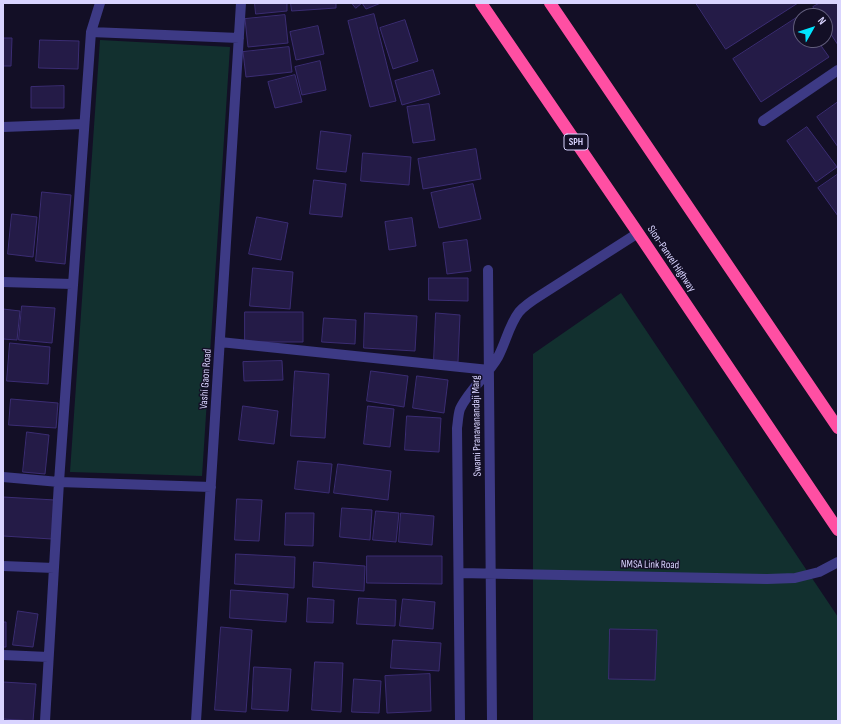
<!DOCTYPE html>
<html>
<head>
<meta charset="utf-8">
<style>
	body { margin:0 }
	#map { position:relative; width:841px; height:724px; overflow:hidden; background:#130f26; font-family:"Sofia Sans Condensed",sans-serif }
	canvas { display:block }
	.frame { position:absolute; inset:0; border:4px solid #d9d4ff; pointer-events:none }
	.north { position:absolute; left:793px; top:8px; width:40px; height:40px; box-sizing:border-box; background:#130f26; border:1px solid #625e7d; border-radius:50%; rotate:51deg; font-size:11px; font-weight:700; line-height:16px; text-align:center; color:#d9d4ff }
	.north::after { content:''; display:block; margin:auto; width:14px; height:18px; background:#00e5ff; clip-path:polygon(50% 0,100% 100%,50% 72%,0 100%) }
</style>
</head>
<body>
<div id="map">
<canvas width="841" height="724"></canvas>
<div class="frame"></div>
<div class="north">N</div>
</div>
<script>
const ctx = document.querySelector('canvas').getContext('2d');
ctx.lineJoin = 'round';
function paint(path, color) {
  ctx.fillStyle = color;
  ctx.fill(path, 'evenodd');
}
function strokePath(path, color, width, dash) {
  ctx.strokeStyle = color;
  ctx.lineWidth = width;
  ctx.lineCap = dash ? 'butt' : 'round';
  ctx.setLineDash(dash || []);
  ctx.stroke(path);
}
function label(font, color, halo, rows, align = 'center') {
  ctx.font = font + ' "Sofia Sans Condensed",sans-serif';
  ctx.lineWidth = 3;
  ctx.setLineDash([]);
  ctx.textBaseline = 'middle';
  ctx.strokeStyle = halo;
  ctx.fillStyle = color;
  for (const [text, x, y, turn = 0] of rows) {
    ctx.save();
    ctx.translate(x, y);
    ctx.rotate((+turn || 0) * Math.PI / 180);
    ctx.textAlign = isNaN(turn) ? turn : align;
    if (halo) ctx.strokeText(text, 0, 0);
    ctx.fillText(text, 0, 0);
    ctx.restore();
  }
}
const green = new Path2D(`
	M 100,40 L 230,47 L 202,476 L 70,472 Z
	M 621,293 L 838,617 L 838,721 L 533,721 L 533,354 Z`);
const building = new Path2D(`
	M 255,3 L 287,3 L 287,11 L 256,14 Z
	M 291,3 L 336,3 L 336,8 L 292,11 Z
	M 352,3 L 381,3 L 366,9 L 362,3 L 356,8 Z
	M 696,3 L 798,3 L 726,49 Z
	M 820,3 L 838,3 L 838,45 L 825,25 L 825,16 L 819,16 L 813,7 Z
	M 374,14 L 396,101 L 370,107 L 348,21 Z
	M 285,15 L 288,43 L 248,47 L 245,19 Z
	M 801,15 L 802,16 L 801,40 L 817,40 L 829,57 L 761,102 L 733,59 Z
	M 405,20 L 418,61 L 393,69 L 380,28 Z
	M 318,26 L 324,54 L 296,60 L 290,32 Z
	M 3,38 L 12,38 L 11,66 L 3,66 Z
	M 40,40 L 79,41 L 78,69 L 39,68 Z
	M 289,47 L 292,72 L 246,77 L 243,52 Z
	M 320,61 L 326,90 L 302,95 L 295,67 Z
	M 433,70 L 440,94 L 402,105 L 395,81 Z
	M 295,75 L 302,102 L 275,108 L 268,82 Z
	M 64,86 L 64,108 L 31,108 L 31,87 Z
	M 838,102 L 838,147 L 817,117 Z
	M 429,104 L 435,140 L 413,143 L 407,107 Z
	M 807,127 L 837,167 L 816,182 L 787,141 Z
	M 321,131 L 351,135 L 346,172 L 317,169 Z
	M 476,149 L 481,179 L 423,189 L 418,159 Z
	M 363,153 L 411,157 L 409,185 L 361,181 Z
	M 837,175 L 838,176 L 838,216 L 818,188 Z
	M 314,180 L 346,184 L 342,217 L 310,214 Z
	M 473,184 L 481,219 L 439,228 L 431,193 Z
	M 42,192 L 71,195 L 65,264 L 36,261 Z
	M 12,214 L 37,217 L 33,257 L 8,254 Z
	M 257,217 L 288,223 L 281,260 L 249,254 Z
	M 412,218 L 416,246 L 389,250 L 385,222 Z
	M 467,240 L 471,271 L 447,274 L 443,243 Z
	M 253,268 L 293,272 L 290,309 L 250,306 Z
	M 429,278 L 468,278 L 468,301 L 429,300 Z
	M 22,306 L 55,308 L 52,343 L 19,340 Z
	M 3,309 L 20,311 L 17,340 L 3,339 Z
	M 245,312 L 303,312 L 303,342 L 245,342 Z
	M 365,313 L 417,316 L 415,351 L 364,348 Z
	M 436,313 L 460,315 L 458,362 L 434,361 Z
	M 324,318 L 356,320 L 355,344 L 322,342 Z
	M 10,343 L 50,347 L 48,384 L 7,381 Z
	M 282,361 L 283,380 L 244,381 L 243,362 Z
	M 295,371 L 329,374 L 325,438 L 291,436 Z
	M 371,371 L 408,376 L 404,407 L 367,401 Z
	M 417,376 L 448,380 L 444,413 L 413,408 Z
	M 11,399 L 58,403 L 56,428 L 9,425 Z
	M 243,406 L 278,411 L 274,444 L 239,440 Z
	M 368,406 L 394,409 L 390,447 L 364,444 Z
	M 407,416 L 441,418 L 439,452 L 405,450 Z
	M 27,432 L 49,435 L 45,474 L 23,472 Z
	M 298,461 L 332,464 L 329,493 L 295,489 Z
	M 338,464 L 391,471 L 388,500 L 334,493 Z
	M 3,497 L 55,500 L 52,539 L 3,536 Z
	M 237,499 L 262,500 L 259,541 L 235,540 Z
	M 342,508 L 372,510 L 370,540 L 340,537 Z
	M 376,511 L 399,513 L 396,542 L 373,540 Z
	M 286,513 L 314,513 L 313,546 L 285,545 Z
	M 401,513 L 434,516 L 432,545 L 399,542 Z
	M 236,554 L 295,557 L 294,588 L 235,584 Z
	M 367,556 L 442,556 L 442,584 L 367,583 Z
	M 314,562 L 365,566 L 364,591 L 313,587 Z
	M 231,590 L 288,594 L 286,622 L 230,618 Z
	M 308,598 L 334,600 L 333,623 L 307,622 Z
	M 359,598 L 396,600 L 395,626 L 357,624 Z
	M 403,599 L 435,602 L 433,629 L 400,626 Z
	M 18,611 L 38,614 L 33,647 L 13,645 Z
	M 3,622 L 6,622 L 6,647 L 3,647 Z
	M 221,627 L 252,630 L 246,712 L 215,710 Z
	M 610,629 L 657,630 L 655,680 L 609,679 Z
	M 393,640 L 441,643 L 439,671 L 391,668 Z
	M 315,662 L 343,663 L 341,712 L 312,710 Z
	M 254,667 L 291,669 L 288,711 L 252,709 Z
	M 430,674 L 431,711 L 387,713 L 385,676 Z
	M 354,679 L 381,681 L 379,713 L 352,712 Z
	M 3,682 L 36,684 L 33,721 L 3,719 Z`);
const minor = new Path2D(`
	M 100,3 L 91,32 L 239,38
	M 763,121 L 838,70
	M 3,127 L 84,124
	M 488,270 L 492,721
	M 3,282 L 72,284
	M 220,342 L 489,370
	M 3,477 L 59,482 L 211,487
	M 3,566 L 54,568
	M 459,573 L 767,579 L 795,578 L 819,572 L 838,562
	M 3,655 L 48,657
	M 45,721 L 59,482 L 91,32
	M 196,721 L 241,3
	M 460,721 L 457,428 C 458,422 458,415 460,409 C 468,391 488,375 498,357 C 506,342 509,325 519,312 C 525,305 533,300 541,295 L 638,233`);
const highway = new Path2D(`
	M 481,3 L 638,233 L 838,530
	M 550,3 L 838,428`);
const shields = [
	[576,142,24]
];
const shieldNames = [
	["SPH",576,142]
];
const streetNames = [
	["Sion-Panvel Highway",671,259,56],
	["Vashi Gaon Road",206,379,-86],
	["Swami Pranavanandaji Marg",477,426,-91],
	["NMSA Link Road",650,565,1]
];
paint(green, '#12302f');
paint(building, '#241b47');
strokePath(building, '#3b2d73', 1);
strokePath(minor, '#3d3a85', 10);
strokePath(highway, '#ff4fa3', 12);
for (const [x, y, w] of shields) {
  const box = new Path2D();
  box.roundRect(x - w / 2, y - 8, w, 16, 3);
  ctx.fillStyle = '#130f26';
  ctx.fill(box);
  strokePath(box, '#d9d4ff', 1);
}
label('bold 10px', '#d9d4ff', null, shieldNames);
label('11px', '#d9d4ff', '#130f26', streetNames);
</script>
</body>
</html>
